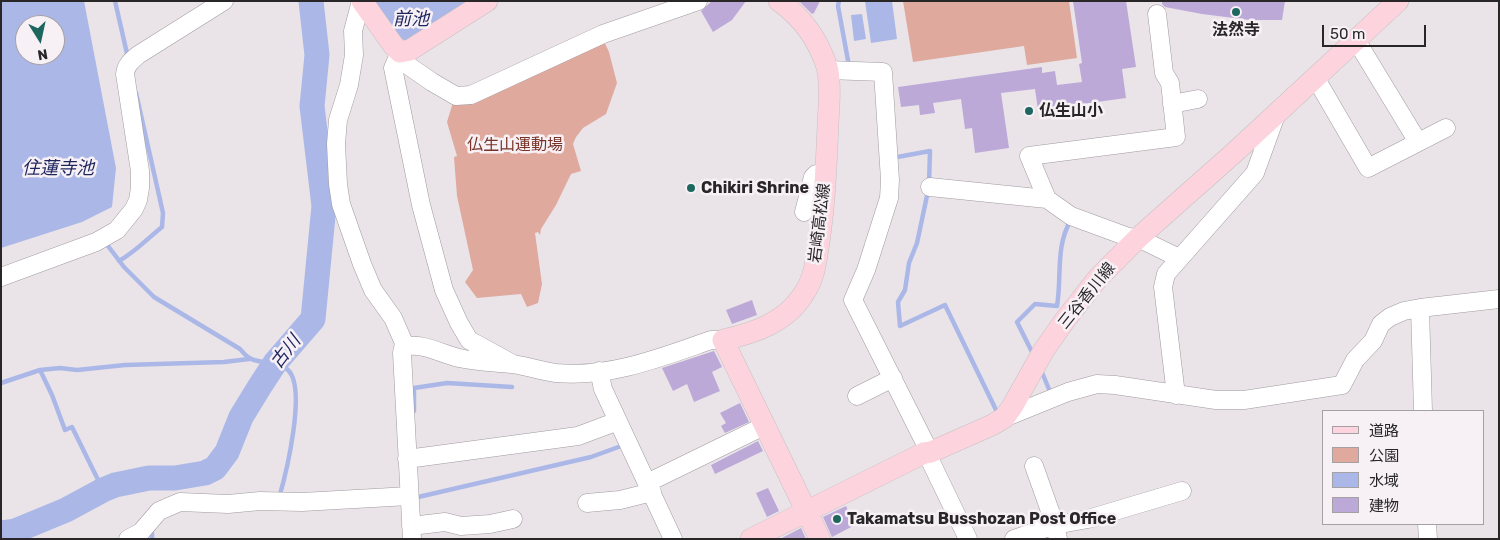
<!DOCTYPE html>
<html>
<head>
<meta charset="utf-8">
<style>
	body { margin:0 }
	#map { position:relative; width:1500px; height:540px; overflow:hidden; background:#eae4e9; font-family:Rubik,"Noto Sans JP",sans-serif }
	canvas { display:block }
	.frame { position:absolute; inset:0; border:2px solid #292628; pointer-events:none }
	.legend { position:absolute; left:1322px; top:410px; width:162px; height:115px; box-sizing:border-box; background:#f7f1f6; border:1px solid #a5a0a4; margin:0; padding:6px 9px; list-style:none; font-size:15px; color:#292628 }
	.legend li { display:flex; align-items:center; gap:10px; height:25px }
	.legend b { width:25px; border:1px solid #a5a0a4 }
	.north { position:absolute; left:15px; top:15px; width:50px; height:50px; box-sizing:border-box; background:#f7f1f6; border:1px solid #a5a0a4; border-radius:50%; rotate:170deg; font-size:14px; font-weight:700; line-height:20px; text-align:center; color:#292628 }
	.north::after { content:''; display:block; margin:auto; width:18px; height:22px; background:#1e675e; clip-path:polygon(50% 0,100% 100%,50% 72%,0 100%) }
	.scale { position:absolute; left:1322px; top:25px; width:104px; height:22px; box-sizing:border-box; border:2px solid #292628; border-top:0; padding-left:6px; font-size:15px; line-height:18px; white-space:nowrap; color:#292628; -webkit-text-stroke:4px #f7f1f6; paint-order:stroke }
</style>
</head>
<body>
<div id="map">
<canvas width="1500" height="540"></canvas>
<div class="frame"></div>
<ul class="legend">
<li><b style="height:6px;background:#fdd3dd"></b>道路</li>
<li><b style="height:14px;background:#dfa99e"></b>公園</li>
<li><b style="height:14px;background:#abb8e7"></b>水域</li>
<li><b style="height:14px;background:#bca9d8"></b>建物</li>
</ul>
<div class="north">N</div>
<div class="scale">50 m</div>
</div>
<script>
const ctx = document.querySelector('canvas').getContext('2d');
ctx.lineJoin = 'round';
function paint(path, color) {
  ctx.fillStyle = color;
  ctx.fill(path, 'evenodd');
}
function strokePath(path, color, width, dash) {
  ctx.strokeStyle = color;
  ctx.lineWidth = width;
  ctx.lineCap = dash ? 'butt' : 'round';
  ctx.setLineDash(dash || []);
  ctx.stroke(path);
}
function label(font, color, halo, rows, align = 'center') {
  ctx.font = font + ' Rubik,"Noto Sans JP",sans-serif';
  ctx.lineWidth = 5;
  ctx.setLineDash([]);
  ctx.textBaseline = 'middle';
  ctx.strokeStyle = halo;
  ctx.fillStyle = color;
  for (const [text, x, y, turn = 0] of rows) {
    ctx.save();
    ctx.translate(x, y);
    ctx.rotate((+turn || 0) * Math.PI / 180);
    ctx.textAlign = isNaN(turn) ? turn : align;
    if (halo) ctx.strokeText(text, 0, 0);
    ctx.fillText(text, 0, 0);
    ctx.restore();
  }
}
const green = new Path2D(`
	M 903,1 L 1069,1 L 1077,58 L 1027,65 L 1024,46 L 913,62 Z
	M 603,39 L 609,52 L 617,83 L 606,114 L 583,128 L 576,137 L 573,144 L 581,171 L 571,174 L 556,205 L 541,229 L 540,235 L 538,232 L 535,233 L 542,284 L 538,303 L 527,307 L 521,294 L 477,298 L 465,282 L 473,270 L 457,196 L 454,157 L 457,156 L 447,122 L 454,99 Z`);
const water = new Path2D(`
	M 1,1 L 84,1 L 116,168 L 112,207 L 82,222 L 1,248 ZM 25,25 L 55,25 L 55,55 L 25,55 Z
	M 371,1 L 470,1 L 414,41 L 402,40 Z
	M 865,1 L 892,1 L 897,39 L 871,43 Z
	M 862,14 L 866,39 L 854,41 L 851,15 Z`);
const stream = new Path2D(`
	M 115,1 L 128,58
	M 839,1 L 838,6 L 849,66 L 851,66
	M 892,158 L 930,151 L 929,184
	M 928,191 L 917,243 L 909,263 L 905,290 L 898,302 L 900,326 L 945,305 L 998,414
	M 105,242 L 124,267 L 154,297 L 240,349 C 242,351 245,355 248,357 C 257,365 276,359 288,370 C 307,388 286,474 279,498
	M 119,261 C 135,252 147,239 162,227 L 163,213 L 136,93
	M 1033,354 L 1017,322 L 1035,304 L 1057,306 C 1062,277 1055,246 1071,220
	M 40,370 L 52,395 L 65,430 L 72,427 L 103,490
	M 1041,370 L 1051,394
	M 1,383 L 40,370 L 60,368 L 77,370 L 125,365 L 224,362 L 249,359
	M 414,411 L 414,388 L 447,383 L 512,387
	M 414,498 L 591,457 L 624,445
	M 149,531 L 152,533 L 152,539`);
const river = new Path2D(`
	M 1,533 L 15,531 L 66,510 L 103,490 L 115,485 L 149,478 L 175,478 L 205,473 L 215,468 L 227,452 L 241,417 L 260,386 L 275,363 L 313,319 L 324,206 L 312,106 L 317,55 L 311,1`);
const building = new Path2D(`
	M 712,1 L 746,1 L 732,20 L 713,32 L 701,11 Z
	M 799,1 L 820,1 L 814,13 L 812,14 Z
	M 1073,1 L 1126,1 L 1136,67 L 1122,69 L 1126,98 L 1038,110 L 1035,89 L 1001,93 L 1009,148 L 975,153 L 972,128 L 965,129 L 961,99 L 933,103 L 935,113 L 920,115 L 919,105 L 901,107 L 898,87 L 1042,67 L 1042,73 L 1055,71 L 1057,85 L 1082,82 L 1079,64 L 1082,63 Z
	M 1162,1 L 1285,1 L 1282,20 L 1250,20 L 1202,14 L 1165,7 L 1162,4 Z
	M 752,300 L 757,315 L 732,324 L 726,310 Z
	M 714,351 L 722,367 L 712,372 L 720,391 L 694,402 L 687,384 L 673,391 L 662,368 Z
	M 740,403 L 749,422 L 725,433 L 721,426 L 726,423 L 720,413 Z
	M 758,441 L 763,451 L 715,474 L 711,465 Z
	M 768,488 L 779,511 L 767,517 L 756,493 Z
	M 846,506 L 855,525 L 832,537 L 823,517 Z
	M 801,528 L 806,539 L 780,539 Z`);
const minor = new Path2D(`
	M 361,1 L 353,31 L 354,55 L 349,85 L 338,120 L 336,144 L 338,184 L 341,204 L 362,264 L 373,290 L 393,318 L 404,343 L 402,353 L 412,539
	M 1157,14 L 1164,73 L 1170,83 L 1176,137 L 1029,156 L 1047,199 L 1071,216 L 1128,237 L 1138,238 L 1179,258
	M 1356,40 L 1418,142
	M 828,70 L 883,72 L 890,180 L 889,198 L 866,270 L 853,300 L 928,449 L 928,456 L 968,539
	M 1315,77 L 1368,168 L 1446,128
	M 1172,104 L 1198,99
	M 930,187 L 1047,199
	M 804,212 L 813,177 L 816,174 L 826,174
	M 1,277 L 96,242 L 117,230 L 134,209 L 138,200 L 140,188 L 140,171 L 125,74 C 126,65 131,61 138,55 L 224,1
	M 1420,308 L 1423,411
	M 404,347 C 422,342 442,354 459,358 C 476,362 494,362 512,364 C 527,366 541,371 556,373 C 610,378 662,357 711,340 L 723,340
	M 513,364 L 469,340 L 459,323 L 444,290 L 421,205 L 393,68 L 400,52 L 406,64 L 432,82 L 456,96 L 471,95 L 603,34 L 698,1
	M 599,371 L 603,389 L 673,539
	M 1176,395 L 1163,287 L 1166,274 L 1255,173 L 1276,115
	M 857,396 L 893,378
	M 1004,418 L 1068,392 L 1097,384 L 1115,385 L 1216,400 L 1244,400 L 1342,385 L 1355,360 L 1373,341 L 1381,324 L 1390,317 L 1404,311 L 1420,308 L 1499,299
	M 407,459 L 578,436 L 618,421
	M 1034,466 L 1055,525 L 1058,539
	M 647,483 L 764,426
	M 587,503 L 620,500 L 652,492
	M 1427,524 L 1428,539
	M 411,526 L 445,522 L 461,526 L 490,524 L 513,519
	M 128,539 L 141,532 L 159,511 L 180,502 L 228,504 L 260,501 L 302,502 L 409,496
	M 1014,539 L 1055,525 L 1088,519 L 1182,491`);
const major = new Path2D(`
	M 362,1 L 393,45 L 400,52 L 410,50 L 487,1
	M 779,1 C 803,18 818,39 827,67 C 831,82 829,107 828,124 C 826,172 824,223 814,271 C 812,278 808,288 803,295 C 785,323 754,333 723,340 L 820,539
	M 751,539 L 924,453 L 931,452 L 992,425 L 1004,418 L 1012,407 L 1044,350 L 1065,320 L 1098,278 L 1138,238 L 1235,152 L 1398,1`);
const markers = [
	[1236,12,5,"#1e675e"],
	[1029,111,5,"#1e675e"],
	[691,188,5,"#1e675e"],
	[837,519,5,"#1e675e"]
];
const poiNames = [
	["法然寺",1236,30,"center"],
	["仏生山小",1039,111],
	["Chikiri Shrine",701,188],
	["Takamatsu Busshozan Post Office",847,519]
];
const parkNames = [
	["仏生山運動場",515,145]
];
const streetNames = [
	["岩崎高松線",820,223,-83],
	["三谷香川線",1087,296,-51]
];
const waterNames = [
	["前池",411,20],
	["住蓮寺池",58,169],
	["古川",286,352,-52]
];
paint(green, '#dfa99e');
paint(water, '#abb8e7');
strokePath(stream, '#abb8e7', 4.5);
strokePath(river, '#abb8e7', 25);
paint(building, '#bca9d8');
strokePath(minor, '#a09a9f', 19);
strokePath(major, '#c3c2c3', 22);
strokePath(minor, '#fff', 18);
strokePath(major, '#fdd3dd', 21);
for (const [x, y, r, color] of markers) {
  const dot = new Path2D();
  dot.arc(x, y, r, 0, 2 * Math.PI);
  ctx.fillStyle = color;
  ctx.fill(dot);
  strokePath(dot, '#f7f1f6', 2);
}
label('bold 16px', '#292628', '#f7f1f6', poiNames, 'left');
label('16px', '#773327', '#f7f1f6', parkNames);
label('16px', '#292628', '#f7f1f6', streetNames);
label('italic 18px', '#1d255c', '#f7f1f6', waterNames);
</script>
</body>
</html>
